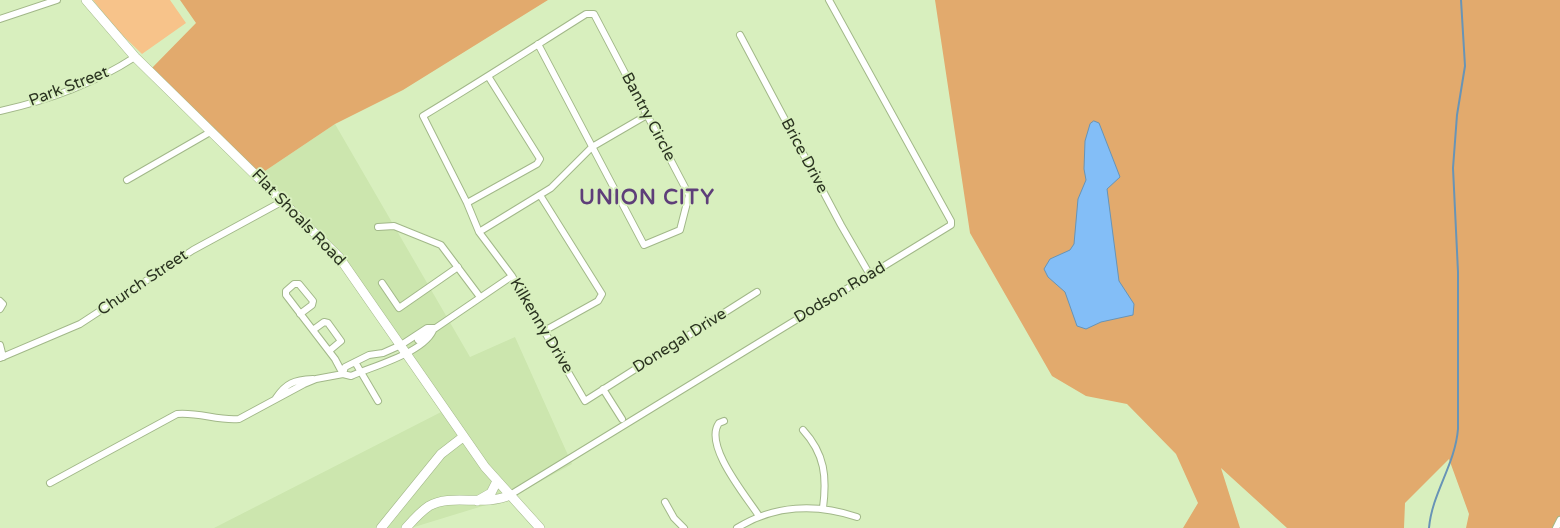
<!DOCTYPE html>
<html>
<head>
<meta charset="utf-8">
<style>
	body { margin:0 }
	canvas { display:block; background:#d8efbe }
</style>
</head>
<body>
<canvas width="1560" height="528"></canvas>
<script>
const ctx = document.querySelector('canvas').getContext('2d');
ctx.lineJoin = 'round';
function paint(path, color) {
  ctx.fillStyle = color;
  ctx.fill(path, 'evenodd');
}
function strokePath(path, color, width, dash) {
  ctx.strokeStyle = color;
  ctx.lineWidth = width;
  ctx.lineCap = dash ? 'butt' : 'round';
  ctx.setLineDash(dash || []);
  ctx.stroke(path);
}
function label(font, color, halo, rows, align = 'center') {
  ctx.font = font + ' "Varela Round",sans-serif';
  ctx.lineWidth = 4;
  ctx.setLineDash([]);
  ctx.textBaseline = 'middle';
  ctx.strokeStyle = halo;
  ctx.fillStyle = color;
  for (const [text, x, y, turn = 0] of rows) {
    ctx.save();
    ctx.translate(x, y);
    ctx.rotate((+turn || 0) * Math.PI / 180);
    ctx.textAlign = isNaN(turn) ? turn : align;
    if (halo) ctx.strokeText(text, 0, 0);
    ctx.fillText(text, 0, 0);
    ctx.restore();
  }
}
const built = new Path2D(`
	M 335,124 L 470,357 L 515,337 L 572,464 L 512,497 L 411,528 L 214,528 L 447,409 L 340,256 L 259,175 Z`);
const green = new Path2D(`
	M 93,0 L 170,0 L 186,23 L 142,54 L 115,28 Z`);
const forest = new Path2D(`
	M 180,0 L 548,0 L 403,90 L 335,124 L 259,175 L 149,71 L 196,23 Z
	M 935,0 L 1560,0 L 1560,528 L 1466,528 L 1469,514 L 1449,459 L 1405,503 L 1404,528 L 1287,528 L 1221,468 L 1240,528 L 1183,528 L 1198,503 L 1176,454 L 1127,404 L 1086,396 L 1052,376 L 970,233 Z`);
const water = new Path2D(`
	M 1094,121 L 1099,123 L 1120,177 L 1107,189 L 1119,281 L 1134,304 L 1133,315 L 1101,322 L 1086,329 L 1077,326 L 1065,292 L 1048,277 L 1044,269 L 1050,259 L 1070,250 L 1074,244 L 1078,199 L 1086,180 L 1084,169 L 1085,141 L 1090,124 Z`);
const stream = new Path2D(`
	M 1429,528 C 1432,493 1455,465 1458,429 L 1458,272 L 1453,168 L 1457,115 L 1465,66 L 1461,0`);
const street = new Path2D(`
	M 0,19 L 57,0
	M 740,35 L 841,225 L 870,275
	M 538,44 L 644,245 L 680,230 L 689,195 L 594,14 L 586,14 C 532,48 478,83 423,116 L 467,203 L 479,232 L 512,276 L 585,401 L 757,292
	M 0,111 C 46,101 95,83 135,57
	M 127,180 L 212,131
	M 540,195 L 602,294 L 598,301 L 544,331
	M 467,203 L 537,164 L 540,159 L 488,76
	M 378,227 L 394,226 L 441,245 L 480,297
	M 479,232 L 551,188 L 592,147 L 647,115
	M 382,283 L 399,308 L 458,267
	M 0,301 L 3,304 L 0,309
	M 427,328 L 434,328 C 427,352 373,366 351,376 L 343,374 L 345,367 L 369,355 L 383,353 L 401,345 Z
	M 313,330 L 324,322 L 328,323 L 341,341 L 329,351
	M 418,340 L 512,276
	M 0,345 L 3,357
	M 0,358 L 80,324 L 193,250 L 283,201
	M 355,362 L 378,401
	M 603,389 L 622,419
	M 276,398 C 286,383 294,380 313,379
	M 724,421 L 719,423 C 703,445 746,496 759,516
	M 803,430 C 825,454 827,477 823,508
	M 50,483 L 177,414 C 199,412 218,421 239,419 L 304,384 L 316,379 L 343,374 L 335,359 L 286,295 L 286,291 L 294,284 L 299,284 L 313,301 L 312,305 L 300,314
	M 510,495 L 951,225 L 951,221 L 829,0
	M 665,502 L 674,518 L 684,528
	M 737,528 C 774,505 816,503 857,517
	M 1556,528 L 1560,520`);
const secondary = new Path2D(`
	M 86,0 L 135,57 L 339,257 L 485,467 L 540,528
	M 477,501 L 491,493 L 497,481
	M 381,528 L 441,454 L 463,437
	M 406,528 C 413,520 420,512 429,506 C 451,493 484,507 510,495`);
const streetNames = [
	["Park Street",69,87,-21],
	["Bantry Circle",648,117,62],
	["Brice Drive",804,156,62],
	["Flat Shoals Road",298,218,46],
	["Church Street",143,283,-34],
	["Dodson Road",840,293,-31],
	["Kilkenny Drive",541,326,59],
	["Donegal Drive",680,341,-32]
];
const districtNames = [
	["UNION CITY",647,198]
];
paint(built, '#cce6ae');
paint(green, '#f7c38a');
paint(forest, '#e2aa6d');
paint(water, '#83bef7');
strokePath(water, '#6894b6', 1);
strokePath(stream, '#6894b6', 2);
strokePath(street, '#a2b889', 8);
strokePath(secondary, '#a2b889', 10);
strokePath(street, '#fff', 6);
strokePath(secondary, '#fff', 9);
label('16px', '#2a3320', '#d8efbe', streetNames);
ctx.letterSpacing = '1px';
label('bold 21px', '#5e3e79', '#d8efbe', districtNames);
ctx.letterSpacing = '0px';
</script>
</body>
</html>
